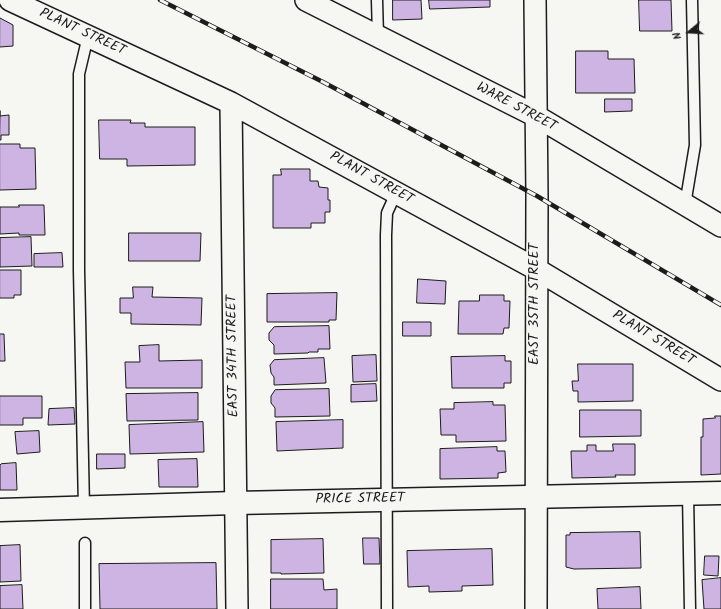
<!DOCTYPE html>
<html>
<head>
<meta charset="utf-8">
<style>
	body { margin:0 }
	#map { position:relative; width:721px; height:609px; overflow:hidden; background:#f6f6f2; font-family:Kalam,sans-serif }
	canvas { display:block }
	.north { position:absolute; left:669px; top:12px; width:40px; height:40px; -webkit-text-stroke:3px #f6f6f2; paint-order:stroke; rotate:252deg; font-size:11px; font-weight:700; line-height:16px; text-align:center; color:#1c1c1c }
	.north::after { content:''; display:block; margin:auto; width:14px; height:18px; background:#1c1c1c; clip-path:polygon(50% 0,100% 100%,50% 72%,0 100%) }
</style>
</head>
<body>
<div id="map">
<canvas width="721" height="609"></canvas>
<div class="north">N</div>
</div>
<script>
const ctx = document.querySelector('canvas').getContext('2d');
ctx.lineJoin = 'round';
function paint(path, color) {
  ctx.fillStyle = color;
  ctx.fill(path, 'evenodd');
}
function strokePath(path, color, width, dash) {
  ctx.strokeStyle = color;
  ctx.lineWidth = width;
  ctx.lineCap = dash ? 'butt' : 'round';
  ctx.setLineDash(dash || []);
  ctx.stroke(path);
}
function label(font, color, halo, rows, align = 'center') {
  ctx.font = font + ' Kalam,sans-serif';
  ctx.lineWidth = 3;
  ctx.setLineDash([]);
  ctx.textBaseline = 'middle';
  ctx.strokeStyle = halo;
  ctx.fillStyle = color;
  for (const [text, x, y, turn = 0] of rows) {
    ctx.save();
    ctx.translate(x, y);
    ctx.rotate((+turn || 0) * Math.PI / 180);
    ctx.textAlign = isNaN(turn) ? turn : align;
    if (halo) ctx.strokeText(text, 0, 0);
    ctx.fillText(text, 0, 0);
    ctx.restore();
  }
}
const building = new Path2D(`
	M 393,0 L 421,0 L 422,19 L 393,20 Z
	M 429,0 L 490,0 L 490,7 L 430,9 Z
	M 639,0 L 671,0 L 672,31 L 640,31 Z
	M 0,18 L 13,25 L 13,46 L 0,47 Z
	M 576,51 L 608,51 L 608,59 L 634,59 L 635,93 L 576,93 Z
	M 605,99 L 632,99 L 632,111 L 605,112 Z
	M 0,111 L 0,116 L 9,115 L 9,135 L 1,135 L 1,140 L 0,140 Z
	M 99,120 L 131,120 L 130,123 L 145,123 L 145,127 L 195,127 L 195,165 L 127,166 L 127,159 L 100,159 Z
	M 0,144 L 20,144 L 20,148 L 35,148 L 36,189 L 0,190 Z
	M 281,169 L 310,169 L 310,181 L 318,181 L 319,187 L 328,188 L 328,200 L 330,200 L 330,212 L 325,212 L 325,223 L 311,223 L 311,228 L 273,228 L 273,175 L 281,175 Z
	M 19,205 L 44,205 L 45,235 L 19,235 L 19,233 L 0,234 L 0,207 L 19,207 Z
	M 129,233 L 201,233 L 200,261 L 129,261 Z
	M 31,237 L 32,266 L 0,267 L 0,238 Z
	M 62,253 L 63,267 L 34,267 L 34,254 Z
	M 0,270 L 21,270 L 21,295 L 14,295 L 14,298 L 0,298 Z
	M 418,279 L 446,281 L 445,304 L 417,303 Z
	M 133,287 L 153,287 L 152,297 L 202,298 L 201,325 L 131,324 L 131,313 L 120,313 L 120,298 L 133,298 Z
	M 337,293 L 336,320 L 329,320 L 329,322 L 267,322 L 267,294 Z
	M 480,295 L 504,295 L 504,301 L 510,301 L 509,328 L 504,328 L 503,334 L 458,334 L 459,301 L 479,301 Z
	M 403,322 L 431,322 L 431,336 L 403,336 Z
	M 329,326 L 330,349 L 318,349 L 318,352 L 309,352 L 308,353 L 274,354 L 274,345 L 269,340 L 269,333 L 274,327 Z
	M 0,334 L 4,334 L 5,361 L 0,361 Z
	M 159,345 L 159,361 L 202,360 L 202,388 L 126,388 L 125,362 L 140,362 L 139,346 Z
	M 376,355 L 377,381 L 353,382 L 352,356 Z
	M 505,356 L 505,361 L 511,361 L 511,383 L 504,383 L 504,388 L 452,388 L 451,357 Z
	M 324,358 L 326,383 L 274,385 L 274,377 L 271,373 L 270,365 L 274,360 Z
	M 578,364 L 633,364 L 633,401 L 578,402 L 578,391 L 573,391 L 572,381 L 578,381 Z
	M 376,384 L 377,401 L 351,402 L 351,385 Z
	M 329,389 L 330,416 L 275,417 L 275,408 L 271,403 L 271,396 L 275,390 Z
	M 198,393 L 198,420 L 127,421 L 126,394 Z
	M 0,396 L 42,396 L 42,418 L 23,418 L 23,425 L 0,425 Z
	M 493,402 L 493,405 L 505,405 L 506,441 L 456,442 L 456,435 L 441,435 L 440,409 L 454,409 L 454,403 Z
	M 74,408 L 75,424 L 48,425 L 49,409 Z
	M 580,410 L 641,410 L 641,436 L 580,437 Z
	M 715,416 L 721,416 L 721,474 L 701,475 L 701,437 L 703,437 L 703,419 L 715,418 Z
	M 343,420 L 343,448 L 277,451 L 276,422 Z
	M 203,422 L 204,452 L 130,454 L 129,425 Z
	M 39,431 L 40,452 L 17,454 L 15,432 Z
	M 613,444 L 635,444 L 635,475 L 615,475 L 616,477 L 572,478 L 571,451 L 587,451 L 587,445 L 596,445 L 596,451 L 613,451 Z
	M 497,447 L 497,451 L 505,451 L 506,472 L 498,473 L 498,478 L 440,479 L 440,449 Z
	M 97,454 L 125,454 L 125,468 L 97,469 Z
	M 197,459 L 198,487 L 159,487 L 158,460 Z
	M 16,463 L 17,490 L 0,490 L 0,465 L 1,464 Z
	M 640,532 L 641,568 L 574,569 L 566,567 L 566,535 L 570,535 L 570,533 Z
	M 363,538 L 379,538 L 380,564 L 364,564 Z
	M 323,539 L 324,573 L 281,574 L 281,573 L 271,573 L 271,540 Z
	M 20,545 L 21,581 L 0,582 L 0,546 Z
	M 492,549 L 493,585 L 462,586 L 462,591 L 429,592 L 429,586 L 408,587 L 407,551 Z
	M 705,556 L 719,556 L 718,576 L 704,575 Z
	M 216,563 L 217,609 L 100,609 L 99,564 Z
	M 721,578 L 721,609 L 704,609 L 702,580 Z
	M 271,579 L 323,579 L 324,590 L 337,589 L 337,609 L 271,609 Z
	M 22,585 L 23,609 L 0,609 L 0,586 Z
	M 640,587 L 641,609 L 598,609 L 597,589 Z`);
const service = new Path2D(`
	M 377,0 L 378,37
	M 685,205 L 695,145 L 692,0
	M 688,494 L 690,609
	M 84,508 L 79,270 L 79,74 L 88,36
	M 85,543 L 85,609
	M 387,609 L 386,235 L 387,213 L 396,193`);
const minor = new Path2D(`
	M 10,0 L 231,103 L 536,269 L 721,380
	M 306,0 L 536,116 L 721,226
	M 535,0 L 537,196 L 536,609
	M 231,103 L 237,609`);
const secondary = new Path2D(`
	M 0,510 L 235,503 L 721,493`);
const rail = new Path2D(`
	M 160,0 L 323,82 L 537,196 L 721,305`);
const streetNames = [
	["PLANT STREET",82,33,25],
	["WARE STREET",516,108,28],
	["PLANT STREET",371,179,29],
	["EAST 35TH STREET",536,304,-90],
	["PLANT STREET",653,339,31],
	["EAST 34TH STREET",234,356,-91],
	["PRICE STREET",360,500,-1]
];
paint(building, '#ceb4e2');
strokePath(building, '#1c1c1c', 1);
strokePath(service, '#1c1c1c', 13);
strokePath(minor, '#1c1c1c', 24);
strokePath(secondary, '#1c1c1c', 25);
strokePath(service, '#f6f6f2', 10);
strokePath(minor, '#f6f6f2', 21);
strokePath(secondary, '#f6f6f2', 22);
strokePath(rail, '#1c1c1c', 4.5);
strokePath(rail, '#f6f6f2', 3, [9]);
label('14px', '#1c1c1c', '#f6f6f2', streetNames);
</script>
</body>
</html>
